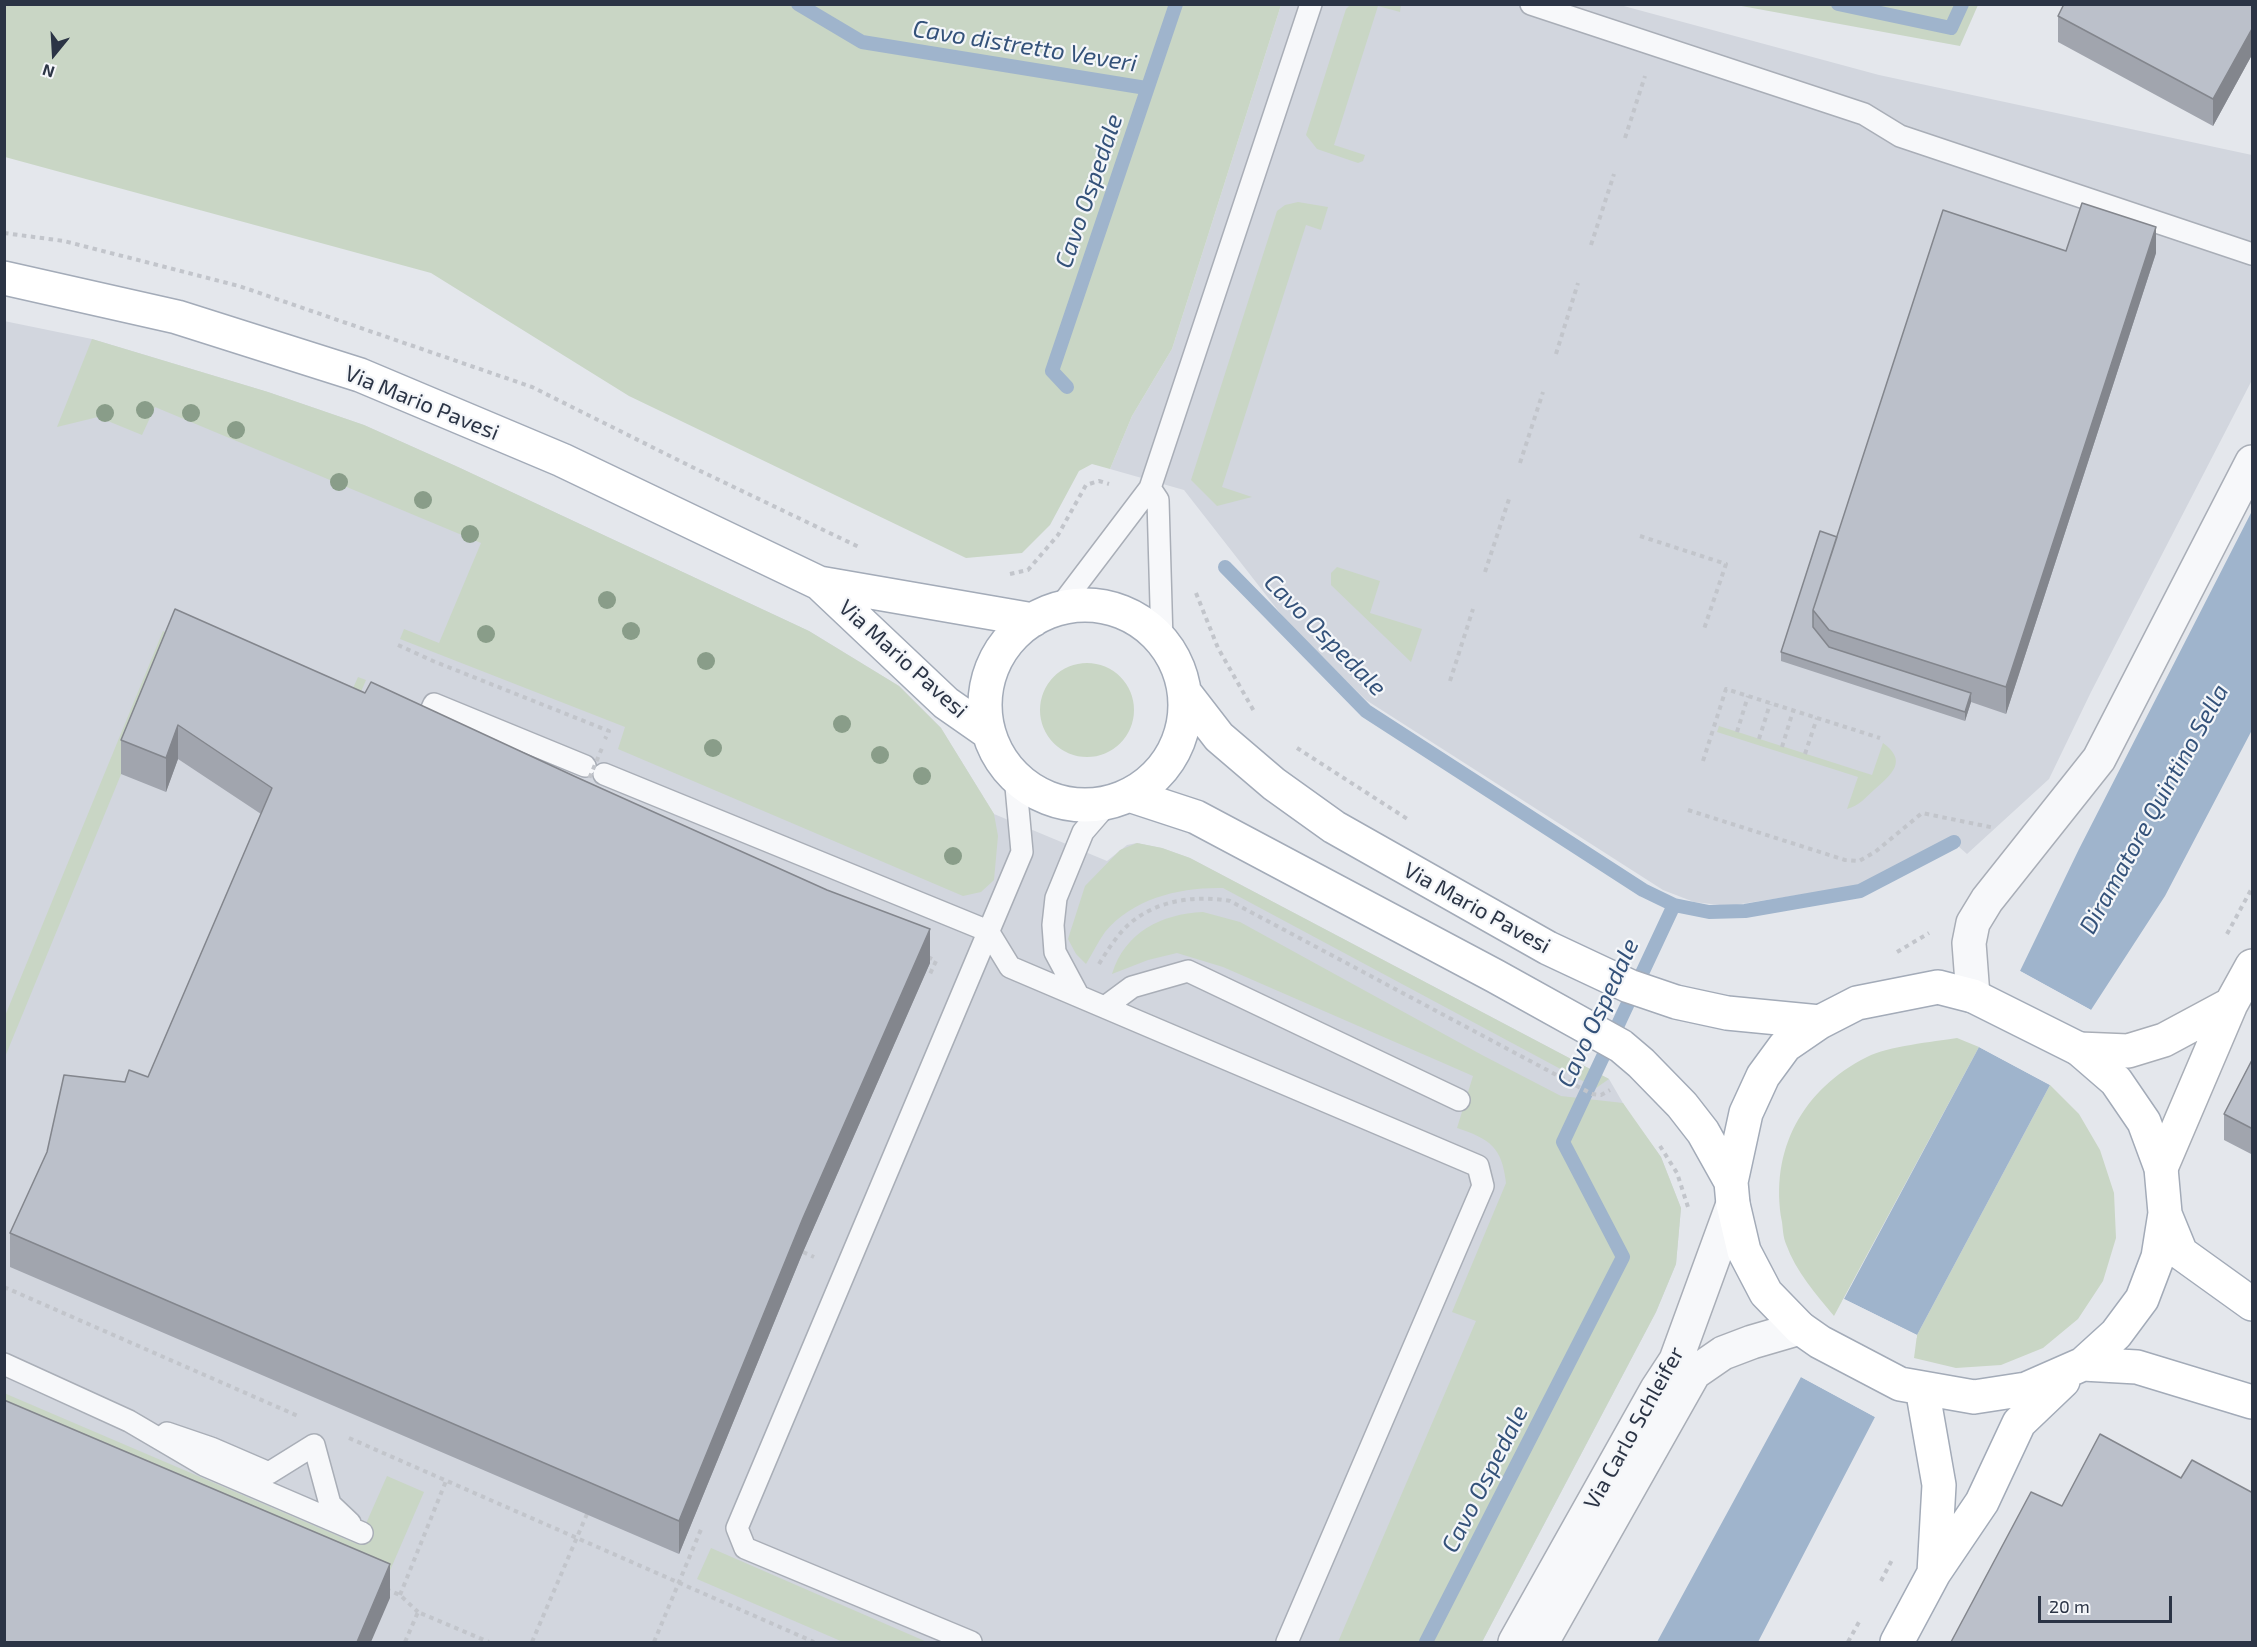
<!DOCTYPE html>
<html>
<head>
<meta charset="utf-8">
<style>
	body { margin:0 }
	#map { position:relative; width:2257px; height:1647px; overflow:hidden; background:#e4e7ec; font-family:"Exo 2",sans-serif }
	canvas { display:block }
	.frame { position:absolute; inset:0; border:6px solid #2b3445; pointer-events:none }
	.north { position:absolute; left:24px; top:24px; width:60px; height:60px; -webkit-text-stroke:4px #f4f6f9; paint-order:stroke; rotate:198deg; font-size:16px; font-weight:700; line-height:24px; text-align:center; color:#2b3445 }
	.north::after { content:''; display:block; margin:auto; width:21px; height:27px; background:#2b3445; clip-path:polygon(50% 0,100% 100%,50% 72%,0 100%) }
	.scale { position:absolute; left:2038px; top:1596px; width:134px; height:27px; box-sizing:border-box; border:3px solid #2b3445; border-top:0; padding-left:8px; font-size:18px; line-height:21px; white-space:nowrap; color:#2b3445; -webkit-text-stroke:4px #f4f6f9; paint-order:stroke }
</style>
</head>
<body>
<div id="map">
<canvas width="2257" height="1647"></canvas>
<div class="frame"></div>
<div class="north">N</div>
<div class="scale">20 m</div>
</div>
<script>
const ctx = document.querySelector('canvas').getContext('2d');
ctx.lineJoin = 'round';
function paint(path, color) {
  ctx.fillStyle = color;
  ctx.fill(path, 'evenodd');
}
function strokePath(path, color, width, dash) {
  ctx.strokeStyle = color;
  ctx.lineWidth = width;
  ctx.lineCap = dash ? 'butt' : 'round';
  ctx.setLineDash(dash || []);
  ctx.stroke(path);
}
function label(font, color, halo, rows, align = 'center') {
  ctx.font = font + ' "Exo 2",sans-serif';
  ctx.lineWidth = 4.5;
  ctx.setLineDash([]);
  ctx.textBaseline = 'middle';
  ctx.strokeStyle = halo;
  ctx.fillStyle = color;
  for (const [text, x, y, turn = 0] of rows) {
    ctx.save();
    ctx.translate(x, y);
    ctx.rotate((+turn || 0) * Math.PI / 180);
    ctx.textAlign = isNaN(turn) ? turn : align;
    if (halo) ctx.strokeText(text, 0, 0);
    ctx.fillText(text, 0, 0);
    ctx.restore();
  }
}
const built = new Path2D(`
	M 1281,5 L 1620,5 L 1879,75 L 2252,155 L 2252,380 L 2091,692 L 2049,779 L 1967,854 L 1949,838 L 1856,886 L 1728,906 L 1694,902 L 1663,890 L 1366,700 L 1291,627 L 1184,490 L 1110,469 L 1132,416 L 1172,349 Z
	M 4,321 L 92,339 L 268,392 L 364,425 L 458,467 L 809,631 L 899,686 L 941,728 L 994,814 L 1107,861 L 1127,845 L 1137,843 L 1162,848 L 1190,858 L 1609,1079 L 1627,1110 L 1661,1157 L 1681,1208 L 1676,1264 L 1656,1312 L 1482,1642 L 5,1642 Z`);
const green = new Path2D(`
	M 1351,4 L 1401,5 L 1400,12 L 1378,6 L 1334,145 L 1365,155 L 1363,161 L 1358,163 L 1317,149 L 1306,135 L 1346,9 Z
	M 4,5 L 5,4 L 1281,5 L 1172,349 L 1132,416 L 1110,469 L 1092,464 L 1079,471 L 1050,525 L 1022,553 L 966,558 L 629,396 L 431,273 L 5,157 Z
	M 1736,5 L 1978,5 L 1960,46 Z
	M 1298,202 L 1328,207 L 1321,230 L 1306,225 L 1222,487 L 1252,497 L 1217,506 L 1191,480 L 1277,211 L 1285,205 Z
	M 92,339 L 268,392 L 364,425 L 458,467 L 809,631 L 899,686 L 941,728 L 994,814 L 998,836 L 994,880 L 981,892 L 963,896 L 618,749 L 625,727 L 400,639 L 404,629 L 439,643 L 481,543 L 155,407 L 142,435 L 98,417 L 57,427 Z
	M 1337,567 L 1380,581 L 1370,613 L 1422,629 L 1411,662 L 1331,585 L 1331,573 Z
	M 163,631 L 345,706 L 358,677 L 366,680 L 349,720 L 175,643 L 5,1057 L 5,1016 Z
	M1040 710a47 47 0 1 1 94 0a47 47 0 1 1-94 0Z
	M 1719,726 L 1872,775 L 1883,743 C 1908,761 1892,774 1875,789 C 1866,797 1859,806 1847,809 L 1858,777 L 1717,732 Z
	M 1137,843 L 1162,848 L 1190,858 L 1609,1079 L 1596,1088 L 1223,888 C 1181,887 1133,898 1105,932 C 1098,942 1092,954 1086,964 L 1076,954 L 1068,939 L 1085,886 L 1120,850 Z
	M 1203,912 L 1240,922 L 1482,1055 L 1561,1096 L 1623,1103 L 1661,1157 L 1681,1208 L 1676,1264 L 1656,1312 L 1482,1642 L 1338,1642 L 1476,1321 L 1452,1312 L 1506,1183 C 1502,1147 1490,1139 1457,1128 L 1473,1076 L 1223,967 L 1177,953 L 1148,960 L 1112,974 C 1125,932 1161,914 1203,912 Z
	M 1957,1038 L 1979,1047 L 1834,1316 C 1816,1294 1796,1272 1786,1244 C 1783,1237 1783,1229 1782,1222 C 1769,1150 1803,1089 1867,1057 C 1888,1046 1933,1042 1957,1038 Z
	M 2050,1085 L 2079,1114 L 2100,1150 L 2114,1193 L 2116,1238 L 2103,1281 L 2078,1319 L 2043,1348 L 2001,1365 L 1956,1368 L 1914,1358 L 1917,1335 Z
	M 4,1393 L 357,1544 L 387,1476 L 424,1492 L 385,1582 L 5,1420 Z
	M 711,1548 L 927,1642 L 843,1642 L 697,1579 Z`);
const water = new Path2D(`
	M 2252,511 L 2252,730 L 2165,896 L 2091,1010 L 2020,971 L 2079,849 Z
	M 1979,1047 L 2050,1085 L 1917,1335 L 1844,1299 Z
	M 1801,1377 L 1875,1417 L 1758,1642 L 1657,1642 Z`);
const pier = new Path2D(`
	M 2020,971 L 2091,1010 L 2089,1012 L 2019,974 Z
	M 1980,1044 L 2052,1082 L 2050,1085 L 1979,1047 Z
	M 1844,1299 L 1917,1335 L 1917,1338 L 1842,1301 Z
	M 1803,1375 L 1876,1414 L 1878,1416 L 1875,1417 L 1801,1377 Z`);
const stream = new Path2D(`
	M 798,4 L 862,42 L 1146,88
	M 1838,4 L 1951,28 L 1962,4
	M 1067,387 L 1052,371 L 1176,4
	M 1225,567 L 1366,711 L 1643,890 L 1674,905 L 1709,912 L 1745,911 L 1860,891 L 1954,842
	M 1426,1642 L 1623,1257 L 1563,1142 L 1674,905`);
const path = new Path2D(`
	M 1625,138 L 1645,76
	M 4,233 L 64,241 L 239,286 L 532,387 L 692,467 L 861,548
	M 1591,245 L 1614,174
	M 1556,354 L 1578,283
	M 1520,463 L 1543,392
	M 1640,536 L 1726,564 L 1704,629
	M 1485,572 L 1509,499
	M 1010,574 L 1028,570 L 1058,535 L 1086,485 L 1099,481 L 1109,484
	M 1196,593 L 1218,648 L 1255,713
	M 398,645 L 433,661 L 609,731 L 605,739
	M 1450,681 L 1473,609
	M 1737,732 L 1748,696
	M 1759,739 L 1770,704
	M 1782,747 L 1793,711
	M 1297,748 L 1409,820
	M 1805,754 L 1817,718
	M 1703,761 L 1726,689 L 1880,738
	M 1688,810 L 1845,860 L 1859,861 L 1875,852 L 1922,813 L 1995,828
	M 2227,934 L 2252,888
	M 1897,952 L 1929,933
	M 928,957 L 936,961 L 929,976
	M 1099,964 C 1105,954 1111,945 1118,936 C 1144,902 1191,894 1230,901 L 1592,1094 L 1601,1095 L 1610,1090
	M 1660,1146 L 1677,1173 L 1688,1207
	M 803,1252 L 814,1257
	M 4,1287 L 298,1416
	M 349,1438 L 814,1642
	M 1881,1581 L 1893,1558
	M 386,1589 L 400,1595 L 418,1612
	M 400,1595 L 446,1481
	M 405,1642 L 418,1612 L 489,1642
	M 532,1642 L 587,1514
	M 654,1642 L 702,1527
	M 1848,1642 L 1859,1622`);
const service = new Path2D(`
	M 1531,4 L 1864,114 L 1900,136 L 2252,254
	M 1150,488 L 1158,500 L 1162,641
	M 1059,608 L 1150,488 L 1311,4
	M 420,735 L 434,704 L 585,766
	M 604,774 L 988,931 L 1010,967 L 1478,1166 L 1483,1186 L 1287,1642
	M 1078,995 L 1055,952 L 1053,925 L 1056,898 L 1083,832 L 1109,802
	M 1105,1007 L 1132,987 L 1188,971 L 1459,1100
	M 4,1364 L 129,1421 L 204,1465 L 362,1533
	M 167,1433 L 211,1448 L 269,1473 L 314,1445 L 330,1504 L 350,1523
	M 971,1642 L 745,1548 L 737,1528 L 1022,852 L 1015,776`);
const minor = new Path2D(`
	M 1973,996 L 1969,943 L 1973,923 L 1987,900 L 2099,759 L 2252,462
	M 1515,1642 L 1657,1389 L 1676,1360 L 1733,1204
	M 1542,1642 L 1694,1373 L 1723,1353 L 1752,1342 L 1800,1328`);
const secondary = new Path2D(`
	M 2079,1049 L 2128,1051 L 2164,1040 L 2231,1004
	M 2161,1168 L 2231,1004 L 2252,966`);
const primary = new Path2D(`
	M 4,278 L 177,317 L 360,375 L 562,460 L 819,583 L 1033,620
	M 819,583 L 946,703 L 989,733
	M985 705a100 100 0 1 1 200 0a100 100 0 1 1-200 0Z
	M 1185,693 L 1219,737 L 1274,784 L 1334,827 L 1548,948 L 1629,986 L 1676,1002 L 1727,1013 L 1820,1022
	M 1129,795 L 1196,817 L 1495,976 L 1621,1046 L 1641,1063 L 1682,1105 L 1703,1132 L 1731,1182
	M 1938,987 L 1973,996 L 2079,1049 L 2116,1081 L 2144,1122 L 2161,1168 L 2165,1213 L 2158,1257 L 2142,1299 L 2116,1334 L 2083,1364 L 2026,1389 L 1974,1397 L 1900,1384 L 1820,1342 L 1800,1328 L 1766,1293 L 1744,1251 L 1733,1204 L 1731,1182 L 1746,1113 L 1763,1076 L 1785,1046 L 1820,1022 L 1857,1003 Z
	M 2165,1214 L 2181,1253 L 2252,1304
	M 2083,1364 L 2137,1367 L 2252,1402
	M 1922,1388 L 1939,1485 L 1934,1573
	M 1897,1642 L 1934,1573 L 1982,1502 L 2019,1423 L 2063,1381`);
const pathBridge = new Path2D(`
	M 586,786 L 602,748`);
const trees = [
	[145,410],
	[105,413],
	[191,413],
	[236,430],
	[339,482],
	[423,500],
	[470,534],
	[607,600],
	[631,631],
	[486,634],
	[706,661],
	[842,724],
	[713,748],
	[880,755],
	[922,776],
	[953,856]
];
const wall = new Path2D(`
	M 2253,4 L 2253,53 L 2213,126 L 2058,42 L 2058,16 Z
	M 2066,251 L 2156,253 L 2006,714 L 1971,702 L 1965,721 L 1781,661 L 1781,652 Z
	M 175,609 L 930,963 L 803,1252 L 679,1554 L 10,1267 L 10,1233 L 125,1082 L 148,1077 L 261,814 L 178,759 L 166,792 L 121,774 L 121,740 Z
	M 2253,1058 L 2253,1155 L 2224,1140 L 2224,1114 Z`);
const shadedWall = new Path2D(`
	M 2253,27 L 2253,53 L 2213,126 L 2213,99 Z
	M 2156,227 L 2156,253 L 2006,714 L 2006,687 Z
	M 1971,693 L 1971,702 L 1965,721 L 1965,712 Z
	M 178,725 L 178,759 L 166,792 L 166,758 Z
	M 930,929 L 930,963 L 803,1252 L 679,1554 L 679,1521 L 803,1218 Z
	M 390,1564 L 390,1598 L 371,1642 L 357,1642 Z`);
const building = new Path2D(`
	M 2064,4 L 2253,4 L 2253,27 L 2213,99 L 2058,16 Z
	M 2082,203 L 2156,227 L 2006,687 L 1829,630 L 1813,610 L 1943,210 L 2066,251 Z
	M 1820,531 L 1837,537 L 1813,610 L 1813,627 L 1829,647 L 1971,693 L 1965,712 L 1781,652 Z
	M 175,609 L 365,693 L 371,682 L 576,777 L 827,890 L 930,929 L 803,1218 L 679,1521 L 10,1233 L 47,1152 L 64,1075 L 125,1082 L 129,1070 L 148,1077 L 272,788 L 178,725 L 166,758 L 121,740 Z
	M 2253,1058 L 2253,1129 L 2224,1114 Z
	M 4,1400 L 390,1564 L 357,1642 L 4,1642 Z
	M 2100,1434 L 2181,1478 L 2192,1460 L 2253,1493 L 2253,1642 L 1951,1642 L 2031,1492 L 2062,1506 Z`);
const streetNames = [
	["Via Mario Pavesi",422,403,22],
	["Via Mario Pavesi",903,659,42],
	["Via Mario Pavesi",1477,908,29],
	["Via Carlo Schleifer",1634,1428,-61]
];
const waterNames = [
	["Cavo distretto Veveri",1025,46,9],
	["Cavo Ospedale",1089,191,-71],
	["Cavo Ospedale",1325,635,45],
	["Diramatore Quintino Sella",2154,809,-61],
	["Cavo Ospedale",1598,1013,-65],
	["Cavo Ospedale",1485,1479,-63]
];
paint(built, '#d2d6de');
paint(green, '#c9d6c5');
paint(water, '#9fb4cc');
paint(pier, '#e4e7ec');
strokePath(stream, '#9fb4cc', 14);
strokePath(service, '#a9aeb7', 24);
strokePath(minor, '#a9aeb7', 36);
strokePath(secondary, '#a9aeb7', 36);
strokePath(primary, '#a3abb8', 36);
strokePath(path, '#c2c5cb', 4, [4.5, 4.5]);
strokePath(service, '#f7f8fa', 21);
strokePath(minor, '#f7f8fa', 33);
strokePath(secondary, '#fff', 33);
strokePath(primary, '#fff', 33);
strokePath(pathBridge, '#c2c5cb', 4, [4.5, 4.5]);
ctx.fillStyle = '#899d89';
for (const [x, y] of trees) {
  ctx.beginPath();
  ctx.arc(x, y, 9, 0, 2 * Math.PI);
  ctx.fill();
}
paint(wall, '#a1a5ae');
paint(shadedWall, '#83868d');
paint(building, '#bbc0ca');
strokePath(building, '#83868d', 1.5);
label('22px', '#2b3445', '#f4f6f9', streetNames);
label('italic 24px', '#34527a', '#f4f6f9', waterNames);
</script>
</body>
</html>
